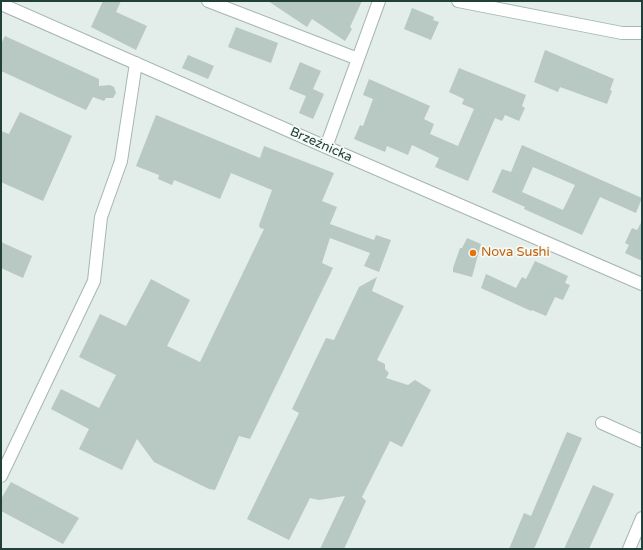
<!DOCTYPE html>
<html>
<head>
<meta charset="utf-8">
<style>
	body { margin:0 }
	#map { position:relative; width:643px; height:550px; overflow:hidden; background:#e3edea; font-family:"Varela Round",sans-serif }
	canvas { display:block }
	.frame { position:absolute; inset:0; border:2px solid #22403a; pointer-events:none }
</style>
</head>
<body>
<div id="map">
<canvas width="643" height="550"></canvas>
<div class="frame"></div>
</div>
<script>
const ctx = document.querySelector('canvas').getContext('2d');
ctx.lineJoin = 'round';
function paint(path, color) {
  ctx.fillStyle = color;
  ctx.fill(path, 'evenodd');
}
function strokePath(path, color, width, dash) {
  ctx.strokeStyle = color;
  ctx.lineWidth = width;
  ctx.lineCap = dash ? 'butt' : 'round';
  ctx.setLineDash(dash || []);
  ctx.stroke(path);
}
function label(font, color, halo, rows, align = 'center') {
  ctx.font = font + ' "Varela Round",sans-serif';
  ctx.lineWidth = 3.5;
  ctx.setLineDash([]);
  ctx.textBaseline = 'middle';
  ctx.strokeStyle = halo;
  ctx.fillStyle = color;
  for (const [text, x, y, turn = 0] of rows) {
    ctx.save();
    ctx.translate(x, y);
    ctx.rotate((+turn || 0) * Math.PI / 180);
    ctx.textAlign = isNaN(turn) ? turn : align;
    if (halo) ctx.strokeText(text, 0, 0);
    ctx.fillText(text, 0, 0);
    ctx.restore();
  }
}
const building = new Path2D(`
	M 103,1 L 121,1 L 116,12 L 147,26 L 136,50 L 91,27 Z
	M 268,1 L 362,1 L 350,27 L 352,29 L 345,41 L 312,19 L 307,27 Z
	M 412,8 L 434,17 L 433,20 L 439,22 L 431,40 L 404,29 Z
	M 236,27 L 278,43 L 271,63 L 228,47 Z
	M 5,36 L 99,79 L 99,86 L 110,85 L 114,87 L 116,93 L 113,98 L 106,98 L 104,101 L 93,97 L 86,110 L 1,71 L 1,44 Z
	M 545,50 L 614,79 L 610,90 L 612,91 L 607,104 L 560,87 L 558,92 L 534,82 Z
	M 188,55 L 214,66 L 208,79 L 182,68 Z
	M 300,62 L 321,71 L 313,89 L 324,94 L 313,119 L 299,113 L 306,96 L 289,89 Z
	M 459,68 L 526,95 L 522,106 L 525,108 L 519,121 L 505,115 L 502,121 L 495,118 L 468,181 L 435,167 L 439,158 L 412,145 L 408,155 L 387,146 L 385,152 L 354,139 L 360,125 L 363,126 L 373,99 L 363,95 L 369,79 L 430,106 L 424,119 L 434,124 L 430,134 L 458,146 L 474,109 L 462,104 L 464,99 L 449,92 Z
	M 20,112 L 72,136 L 43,201 L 1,182 L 1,131 L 9,134 Z
	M 156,115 L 260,158 L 264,146 L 334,173 L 322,201 L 337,207 L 330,224 L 374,240 L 376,235 L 391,240 L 379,272 L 364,266 L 370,253 L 330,238 L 322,263 L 333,268 L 250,439 L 239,436 L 215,490 L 209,489 L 154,462 L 137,439 L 122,470 L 79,449 L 89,429 L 51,409 L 61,389 L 99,408 L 116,375 L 79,357 L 100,314 L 126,326 L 151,279 L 190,300 L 167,346 L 200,362 L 264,229 L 260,228 L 259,225 L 272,190 L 231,173 L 220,199 L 174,180 L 172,185 L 158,179 L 159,175 L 136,166 Z
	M 522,145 L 642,198 L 636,213 L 600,197 L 582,235 L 524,209 L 525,207 L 492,192 L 502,169 L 511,172 ZM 533,167 L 575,185 L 563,210 L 522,192 Z
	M 642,221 L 642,261 L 625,253 L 629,245 L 625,243 L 632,228 L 637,230 Z
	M 467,238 L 481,244 L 472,277 L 453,272 L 453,268 L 460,248 L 462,248 Z
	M 1,242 L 32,256 L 23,278 L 1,268 Z
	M 535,261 L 568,276 L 565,283 L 570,285 L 563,300 L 555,297 L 546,316 L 532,310 L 531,311 L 481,288 L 486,274 L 516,288 L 522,277 L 526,279 Z
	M 377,277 L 372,291 L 404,306 L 377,360 L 385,364 L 385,369 L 389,373 L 386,378 L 408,385 L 415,380 L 431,390 L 402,447 L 390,441 L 362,497 L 366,501 L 344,549 L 320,549 L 345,496 L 319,500 L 310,498 L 289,540 L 247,519 L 299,413 L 292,409 L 326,338 L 334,340 L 359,287 Z
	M 567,432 L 582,438 L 534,549 L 509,549 L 524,513 L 531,516 Z
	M 11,482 L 79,518 L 63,544 L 1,511 L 1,499 Z
	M 593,485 L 614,494 L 589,549 L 564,549 Z`);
const minor = new Path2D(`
	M 208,1 L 358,59
	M 458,1 L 622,33 L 642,33
	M 1,4 L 326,147 L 642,284
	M 326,147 L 379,1
	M 602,423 L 642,441
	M 1,476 L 94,281 L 101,217 L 121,161 L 136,63
	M 629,549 L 642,518`);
const markers = [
	[473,253,4,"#e8710a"]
];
const streetNames = [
	["Brzeźnicka",321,145,24]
];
const foodNames = [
	["Nova Sushi",481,253]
];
paint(building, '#b8c8c3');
strokePath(minor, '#a5b6b2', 14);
strokePath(minor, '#fff', 12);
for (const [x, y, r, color] of markers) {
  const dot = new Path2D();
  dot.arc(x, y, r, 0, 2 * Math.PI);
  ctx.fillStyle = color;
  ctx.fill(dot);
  strokePath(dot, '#f4faf7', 1.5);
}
label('13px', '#22403a', '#f4faf7', streetNames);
label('13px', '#c56008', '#f4faf7', foodNames, 'left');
</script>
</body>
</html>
